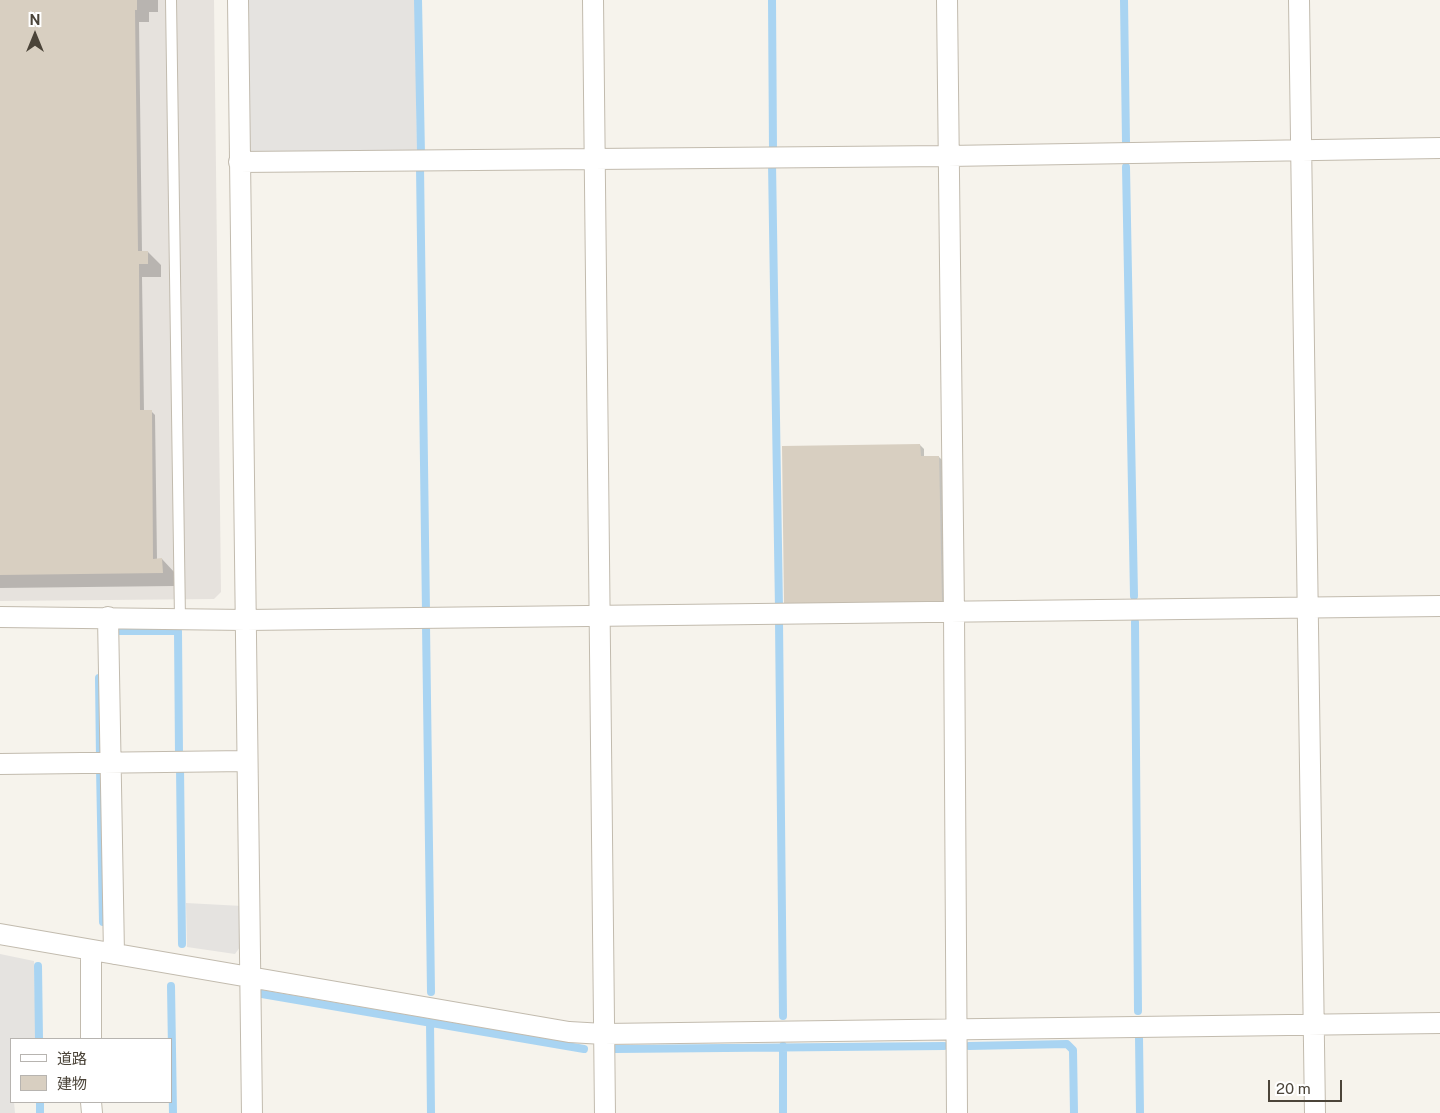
<!DOCTYPE html>
<html>
<head>
<meta charset="utf-8">
<style>
	body { margin:0 }
	#map { position:relative; width:1440px; height:1113px; overflow:hidden; background:#f6f3ec; font-family:"Public Sans","Noto Sans JP",sans-serif }
	canvas { display:block }
	.legend { position:absolute; left:10px; top:1038px; width:162px; height:65px; box-sizing:border-box; background:#fff; border:1px solid #b7b4b0; margin:0; padding:6px 9px; list-style:none; font-size:15px; color:#4b4439 }
	.legend li { display:flex; align-items:center; gap:10px; height:25px }
	.legend b { width:25px; border:1px solid #b7b4b0 }
	.north { position:absolute; left:10px; top:10px; width:50px; height:50px; -webkit-text-stroke:4px #fff; paint-order:stroke; rotate:0deg; font-size:14px; font-weight:700; line-height:20px; text-align:center; color:#4b4439 }
	.north::after { content:''; display:block; margin:auto; width:18px; height:22px; background:#4b4439; clip-path:polygon(50% 0,100% 100%,50% 72%,0 100%) }
	.scale { position:absolute; left:1268px; top:1080px; width:74px; height:22px; box-sizing:border-box; border:2px solid #4b4439; border-top:0; padding-left:6px; font-size:15px; line-height:18px; white-space:nowrap; color:#4b4439; -webkit-text-stroke:4px #fff; paint-order:stroke }
</style>
</head>
<body>
<div id="map">
<canvas width="1440" height="1113"></canvas>
<ul class="legend">
<li><b style="height:6px;background:#fff"></b>道路</li>
<li><b style="height:14px;background:#d8cfc1"></b>建物</li>
</ul>
<div class="north">N</div>
<div class="scale">20 m</div>
</div>
<script>
const ctx = document.querySelector('canvas').getContext('2d');
ctx.lineJoin = 'round';
function paint(path, color) {
  ctx.fillStyle = color;
  ctx.fill(path, 'evenodd');
}
function strokePath(path, color, width, dash) {
  ctx.strokeStyle = color;
  ctx.lineWidth = width;
  ctx.lineCap = dash ? 'butt' : 'round';
  ctx.setLineDash(dash || []);
  ctx.stroke(path);
}
const industrial = new Path2D(`
	M 0,0 L 214,0 L 221,592 L 214,599 L 0,601 Z`);
const parking = new Path2D(`
	M 244,0 L 415,0 L 417,152 L 246,154 Z
	M 186,903 L 242,906 L 243,943 L 235,954 L 187,947 Z
	M 0,954 L 34,961 L 36,1039 L 11,1039 L 11,1102 L 14,1102 L 15,1113 L 0,1113 Z`);
const shadow = new Path2D(`
	M 0,0 L 158,0 L 158,12 L 149,12 L 149,22 L 139,22 L 142,252 L 148,252 L 161,265 L 161,277 L 142,277 L 144,411 L 151,411 L 155,415 L 157,559 L 162,559 L 175,573 L 175,586 L 0,588 Z
	M 920,445 L 924,449 L 924,458 L 939,457 L 943,461 L 945,605 L 789,608 Z`);
const stream = new Path2D(`
	M 418,0 L 421,154
	M 772,0 L 773,150
	M 1124,0 L 1126,142
	M 772,163 L 779,609
	M 420,167 L 426,612
	M 1126,167 L 1134,596
	M 779,621 L 783,1016
	M 1135,622 L 1138,1011
	M 426,625 L 431,992
	M 118,631 L 178,631 L 179,754
	M 99,678 L 100,758
	M 180,767 L 182,944
	M 100,768 L 103,922
	M 38,966 L 39,1039
	M 171,986 L 173,1113
	M 256,993 L 584,1049
	M 430,1022 L 431,1113
	M 1139,1037 L 1140,1113
	M 783,1046 L 783,1113
	M 969,1046 L 1067,1044 L 1073,1050 L 1074,1113
	M 615,1049 L 944,1046
	M 40,1102 L 40,1113`);
const building = new Path2D(`
	M 0,0 L 137,0 L 137,10 L 135,10 L 138,251 L 148,251 L 148,264 L 139,264 L 140,410 L 152,410 L 153,559 L 162,558 L 163,573 L 0,575 Z
	M 920,444 L 921,456 L 939,456 L 942,602 L 784,604 L 782,446 Z`);
const lane = new Path2D(`
	M 171,0 L 180,619`);
const street = new Path2D(`
	M 238,0 L 252,1113
	M 593,0 L 605,1113
	M 947,0 L 954,613 L 957,1113
	M 1299,0 L 1315,1113
	M 239,162 L 948,156 L 1440,148
	M 0,617 L 246,620 L 1440,606
	M 108,617 L 114,954
	M 0,764 L 247,761
	M 0,934 L 569,1032 L 604,1034 L 1440,1023
	M 91,950 L 91,1039
	M 91,1102 L 92,1113`);
paint(industrial, '#e6e2dd');
paint(parking, '#e5e3e0');
paint(shadow, '#0003');
strokePath(stream, '#a9d4f2', 8);
paint(building, '#d8cfc1');
strokePath(lane, '#c2bbae', 12);
strokePath(street, '#c2bbae', 22);
strokePath(lane, '#fff', 10);
strokePath(street, '#fff', 20);
</script>
</body>
</html>
